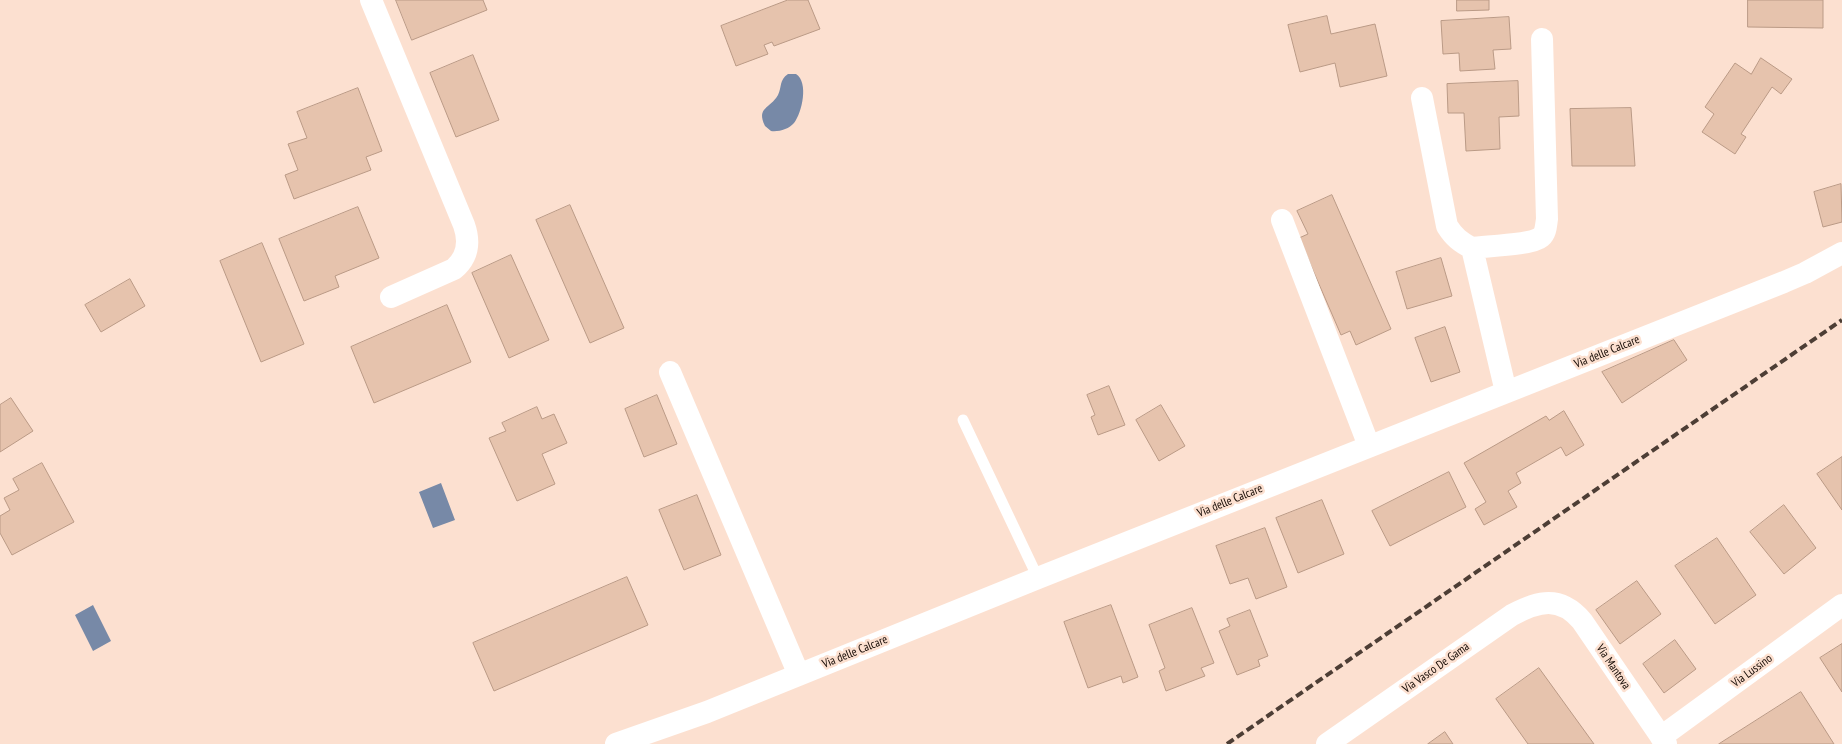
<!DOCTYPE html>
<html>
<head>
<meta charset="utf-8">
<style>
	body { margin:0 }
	canvas { display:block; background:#fce0d0 }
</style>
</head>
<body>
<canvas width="1842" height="744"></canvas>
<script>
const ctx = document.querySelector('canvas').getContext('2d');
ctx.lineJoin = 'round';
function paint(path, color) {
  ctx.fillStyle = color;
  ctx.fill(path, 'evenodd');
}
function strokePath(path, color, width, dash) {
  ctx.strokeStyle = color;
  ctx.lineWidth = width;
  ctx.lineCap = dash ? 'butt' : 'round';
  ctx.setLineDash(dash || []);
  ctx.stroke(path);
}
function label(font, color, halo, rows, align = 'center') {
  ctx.font = font + ' "PT Sans Narrow",sans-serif';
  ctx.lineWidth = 5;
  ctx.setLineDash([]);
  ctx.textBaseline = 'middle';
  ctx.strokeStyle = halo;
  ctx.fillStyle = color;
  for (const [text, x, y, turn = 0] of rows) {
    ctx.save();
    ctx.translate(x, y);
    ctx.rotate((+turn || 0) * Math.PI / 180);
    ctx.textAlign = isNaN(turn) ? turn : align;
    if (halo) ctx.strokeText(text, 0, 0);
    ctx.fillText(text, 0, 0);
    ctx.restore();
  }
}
const water = new Path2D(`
	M 788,74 L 796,74 C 809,82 802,113 794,123 C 789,129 779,132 771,131 L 765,126 C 756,107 770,109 778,95 C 782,87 779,80 788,74 Z
	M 441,483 L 455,520 L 433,528 L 419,492 Z
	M 93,605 L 111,641 L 93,651 L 75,615 Z`);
const building = new Path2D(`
	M 396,0 L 483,0 L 487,10 L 412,40 Z
	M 788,0 L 808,0 L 820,29 L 774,46 L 772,42 L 764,45 L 768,54 L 736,66 L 721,26 Z
	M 1457,0 L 1489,0 L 1489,10 L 1457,11 Z
	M 1748,0 L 1823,0 L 1823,28 L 1748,27 Z
	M 1327,16 L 1331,34 L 1375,24 L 1387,76 L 1340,87 L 1335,63 L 1300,72 L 1288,25 Z
	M 1509,17 L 1511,49 L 1493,50 L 1495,69 L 1460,71 L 1459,53 L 1443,54 L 1441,21 Z
	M 473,55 L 499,120 L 456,137 L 430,73 Z
	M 1761,58 L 1792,79 L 1781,94 L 1772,87 L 1741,134 L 1746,137 L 1735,154 L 1702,132 L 1714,114 L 1705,107 L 1735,63 L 1751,74 Z
	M 1518,81 L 1519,116 L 1499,117 L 1500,149 L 1466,151 L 1464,113 L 1448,113 L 1447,84 Z
	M 358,88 L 382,151 L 366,157 L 371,170 L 294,199 L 285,175 L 298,170 L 288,144 L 307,138 L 297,112 Z
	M 1631,108 L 1635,166 L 1572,166 L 1570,109 Z
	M 1841,184 L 1842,222 L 1823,227 L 1814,192 Z
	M 1332,195 L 1391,329 L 1356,345 L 1350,331 L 1341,335 L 1299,238 L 1308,234 L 1297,211 Z
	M 570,205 L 624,328 L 590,343 L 536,220 Z
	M 358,207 L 379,258 L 335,276 L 339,287 L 304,301 L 279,239 Z
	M 262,243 L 304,344 L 261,362 L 220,261 Z
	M 511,255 L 549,340 L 509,358 L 472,273 Z
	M 1441,258 L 1452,296 L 1407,309 L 1396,272 Z
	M 130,279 L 145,306 L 101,332 L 85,305 Z
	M 447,305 L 471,362 L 374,403 L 351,347 Z
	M 1445,327 L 1460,372 L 1431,382 L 1415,338 Z
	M 1674,340 L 1687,360 L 1622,403 L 1602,372 Z
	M 1109,386 L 1125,425 L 1098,435 L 1091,417 L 1095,415 L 1087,395 Z
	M 657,395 L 677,444 L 644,457 L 625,409 Z
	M 11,398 L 33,431 L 0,452 L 0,405 Z
	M 1161,405 L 1185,446 L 1159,461 L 1136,420 Z
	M 537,407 L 542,419 L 554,414 L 567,443 L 542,454 L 555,484 L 517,501 L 489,438 L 506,431 L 502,423 Z
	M 1564,411 L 1584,445 L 1566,456 L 1561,447 L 1516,473 L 1521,483 L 1508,491 L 1517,507 L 1484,525 L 1475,509 L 1486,502 L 1464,463 L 1546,416 L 1549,420 Z
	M 1842,457 L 1842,510 L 1817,474 Z
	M 42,463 L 74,522 L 12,555 L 0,533 L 0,516 L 10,510 L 4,498 L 19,490 L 13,479 Z
	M 1449,472 L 1466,507 L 1390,546 L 1372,511 Z
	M 697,495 L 721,555 L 684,570 L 659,510 Z
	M 1322,500 L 1344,554 L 1298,573 L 1276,518 Z
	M 1784,505 L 1816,548 L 1784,574 L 1750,532 Z
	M 1265,528 L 1287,587 L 1256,599 L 1248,578 L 1230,584 L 1216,546 Z
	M 1717,538 L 1756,595 L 1715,624 L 1675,566 Z
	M 627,577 L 648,625 L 494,691 L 473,643 Z
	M 1637,581 L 1661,614 L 1620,644 L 1596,610 Z
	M 1111,605 L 1138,677 L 1123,683 L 1121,676 L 1088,688 L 1064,622 Z
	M 1192,608 L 1214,663 L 1201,668 L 1205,676 L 1166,691 L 1159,671 L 1165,668 L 1149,625 Z
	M 1250,610 L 1268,656 L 1258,660 L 1260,666 L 1237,675 L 1219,631 L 1230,626 L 1227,619 Z
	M 1675,640 L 1696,669 L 1664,693 L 1643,664 Z
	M 1842,644 L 1842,692 L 1820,658 Z
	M 1539,668 L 1594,744 L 1528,744 L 1496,699 Z
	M 1801,692 L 1834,744 L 1719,744 Z
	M 1445,732 L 1453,744 L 1428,744 Z`);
const lane = new Path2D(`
	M 963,420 L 1038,578`);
const street = new Path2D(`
	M 371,0 L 464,225 C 470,242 468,257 454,269 L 391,297
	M 1422,98 L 1447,226 C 1454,237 1460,242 1472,248 L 1506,392
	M 1282,220 L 1369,446
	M 1472,248 C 1486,246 1532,245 1541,237 C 1546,233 1546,225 1547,219 L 1542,39
	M 670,372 L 799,675
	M 1661,737 L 1842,605
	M 616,744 L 707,712 L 1038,578 L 1784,282 L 1805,273 L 1842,253
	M 1327,744 L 1512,615 C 1538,601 1560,595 1582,621 L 1666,744`);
const rail = new Path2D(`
	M 1227,744 L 1842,320`);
const streetNames = [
	["Via delle Calcare",1607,352,-22],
	["Via delle Calcare",1230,501,-22],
	["Via delle Calcare",855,652,-22],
	["Via Mantova",1613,667,56],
	["Via Vasco De Gama",1436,668,-35],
	["Via Lussino",1752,671,-36]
];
paint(water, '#7789a7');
paint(building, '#e6c3ad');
strokePath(building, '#ba9a86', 1);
strokePath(lane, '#fff', 11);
strokePath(street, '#fff', 22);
strokePath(rail, '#4d3e35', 4, [8, 4]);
label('12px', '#150a04', '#fce0d0', streetNames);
</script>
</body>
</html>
